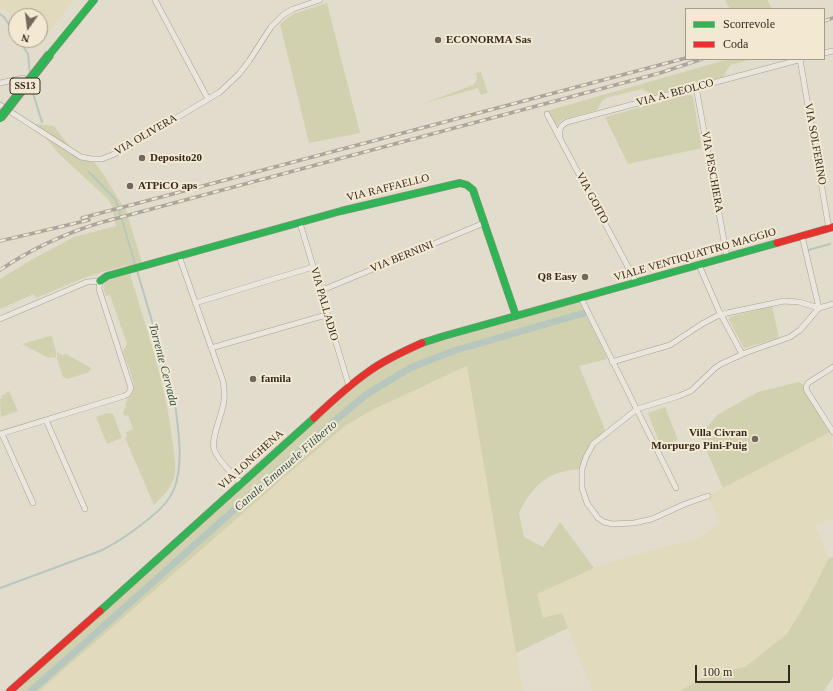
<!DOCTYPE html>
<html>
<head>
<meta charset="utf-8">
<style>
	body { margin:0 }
	#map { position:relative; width:833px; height:691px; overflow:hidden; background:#e2dccc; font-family:"Times New Roman",serif }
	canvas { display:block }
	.legend { position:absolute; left:685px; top:8px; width:140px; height:52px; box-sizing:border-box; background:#f3e9d2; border:1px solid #a79c8a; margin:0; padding:5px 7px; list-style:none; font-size:12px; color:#35291e }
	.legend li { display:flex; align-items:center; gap:8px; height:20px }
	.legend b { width:20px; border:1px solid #a79c8a }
	.north { position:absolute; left:8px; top:8px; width:40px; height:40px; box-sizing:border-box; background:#f3e9d2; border:1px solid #a79c8a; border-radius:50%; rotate:194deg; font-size:11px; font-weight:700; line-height:16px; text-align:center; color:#35291e }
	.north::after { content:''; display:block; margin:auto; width:14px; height:18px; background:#72685b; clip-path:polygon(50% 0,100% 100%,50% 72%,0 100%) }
	.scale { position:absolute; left:695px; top:665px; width:95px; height:18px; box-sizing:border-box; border:2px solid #35291e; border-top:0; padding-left:5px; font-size:12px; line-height:14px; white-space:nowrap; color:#35291e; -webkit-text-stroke:3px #f3e9d2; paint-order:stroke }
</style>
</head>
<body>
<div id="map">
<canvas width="833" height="691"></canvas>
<ul class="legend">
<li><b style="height:5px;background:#30b455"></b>Scorrevole</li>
<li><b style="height:5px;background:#e5322d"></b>Coda</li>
</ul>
<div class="north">N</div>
<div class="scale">100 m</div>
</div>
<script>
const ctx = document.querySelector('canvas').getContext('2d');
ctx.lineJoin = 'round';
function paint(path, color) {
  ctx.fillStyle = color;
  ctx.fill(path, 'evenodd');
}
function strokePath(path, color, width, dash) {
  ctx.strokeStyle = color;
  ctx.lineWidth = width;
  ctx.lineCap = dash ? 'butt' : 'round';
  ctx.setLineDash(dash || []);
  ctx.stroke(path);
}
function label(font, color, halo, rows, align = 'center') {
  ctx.font = font + ' "Times New Roman",serif';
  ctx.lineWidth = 4;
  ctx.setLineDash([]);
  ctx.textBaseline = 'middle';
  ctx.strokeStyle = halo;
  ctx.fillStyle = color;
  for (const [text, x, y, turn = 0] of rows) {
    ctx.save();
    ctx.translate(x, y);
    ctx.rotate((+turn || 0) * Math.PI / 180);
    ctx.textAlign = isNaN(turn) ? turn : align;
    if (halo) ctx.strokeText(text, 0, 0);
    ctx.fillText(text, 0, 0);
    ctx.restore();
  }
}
const farmland = new Path2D(`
	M 0,0 L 74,0 L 35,50 L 29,40 L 40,40 L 40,16 L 16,16 L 16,20 L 0,6 Z
	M 468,366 L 523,691 L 39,691 L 280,481 L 345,426 L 372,410 Z
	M 832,431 L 833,518 L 815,526 L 829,558 L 808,599 L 787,634 L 745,667 L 721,672 L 701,679 L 680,691 L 592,691 L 562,613 L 543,618 L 537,594 L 602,564 L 696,539 L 720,524 L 708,496 Z`);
const green = new Path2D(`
	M 725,0 L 767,0 L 772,9 L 730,9 Z
	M 327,3 L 360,133 L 309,143 L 280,24 L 293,14 Z
	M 729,59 L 753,59 L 730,65 L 723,77 L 653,95 L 642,89 L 606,98 L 602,101 L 597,110 L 562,120 L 556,126 L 554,126 L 547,111 Z
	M 481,72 L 488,93 L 481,95 L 478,88 L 422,104 L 473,85 L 477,80 L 476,73 Z
	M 686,95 L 691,95 L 693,98 L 702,148 L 628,164 L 605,117 Z
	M 27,123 L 54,126 L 76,155 L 92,159 L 104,175 L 121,203 L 125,207 L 143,266 L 129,270 L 127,265 L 86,277 L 36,298 L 34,294 L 0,309 L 0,279 L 31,260 L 74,237 L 116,226 L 112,206 L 108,199 L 59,154 L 41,132 Z
	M 130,274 C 146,328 166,383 172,439 C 174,452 177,466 174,478 C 170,490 162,497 154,505 L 125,438 L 127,436 L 126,432 L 133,429 L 128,415 L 124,416 L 123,412 L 126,407 C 124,398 134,396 134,388 C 135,380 125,359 123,351 L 127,344 L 110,295 L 106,296 C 104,290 102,285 107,280 Z
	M 581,298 L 587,310 L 586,315 L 607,358 L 607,359 L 579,366 L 604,427 L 605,434 L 593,444 L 582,469 C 548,471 534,483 519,513 L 524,537 L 543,547 L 560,522 L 594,568 L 537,594 L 543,618 L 562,613 L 568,628 L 516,653 L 467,366 L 372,410 L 345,426 L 280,481 L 39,691 L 16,691 L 339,394 L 411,348 Z
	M 772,306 L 779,338 L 744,348 L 729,320 L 730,317 Z
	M 50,336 L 52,337 L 56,351 L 56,358 L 53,357 L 49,358 L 22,344 Z
	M 57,352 L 62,355 L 66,354 L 91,368 L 89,372 L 68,379 L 63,377 L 57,359 Z
	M 799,382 L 806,387 L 832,431 L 723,488 L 700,436 L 717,415 L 758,392 Z
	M 9,391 L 18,411 L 1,417 L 0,399 L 2,398 L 1,395 L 6,394 L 6,392 Z
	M 665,407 L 678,440 L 661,447 L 648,413 Z
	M 107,413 L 113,414 L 122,438 L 107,444 L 96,417 Z
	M 833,557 L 833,677 L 824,691 L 680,691 L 701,679 L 721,672 L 745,667 L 787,634 L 808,599 L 829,558 Z`);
const stream = new Path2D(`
	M 0,14 L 4,17 L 16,35
	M 19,40 L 28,54 L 30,75
	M 31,83 L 32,90 L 42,122
	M 808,250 L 830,244
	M 0,588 L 100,551 C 115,544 128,535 141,525 C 154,515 168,504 174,489 C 185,462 177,423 174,395 L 116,200 L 89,172`);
const canal = new Path2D(`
	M 31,691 L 282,467 L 344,413 L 367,394 L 410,368 L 453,351 L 584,313`);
const street = new Path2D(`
	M 155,0 L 208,99
	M 824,53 L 833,51
	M 800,59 L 829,229
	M 0,83 L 23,78
	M 696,87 L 727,257
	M 0,105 L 81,157 L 92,159 L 102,159 L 112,155 L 124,149 L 220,92 L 239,74 L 249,61 L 271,27 L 283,15 L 293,9 L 320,0
	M 547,114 L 636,282
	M 560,137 C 558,130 561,125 567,122 L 802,59
	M 300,223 L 349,386
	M 802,236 L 819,308
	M 179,256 L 223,381 C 224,388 225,394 224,400 C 223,414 211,436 214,449 C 217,459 234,476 242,484
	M 699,265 L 719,311 L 742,354
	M 320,291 L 484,223
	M 581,298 L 676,488
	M 195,303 L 313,267
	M 0,319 L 87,282 L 100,281 L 99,289 L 131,388 L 128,394 L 124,396 L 0,434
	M 211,348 L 326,315
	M 612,362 L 670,345 L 702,324 L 717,316 L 727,313 L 784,301 L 799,302 L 819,308
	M 833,367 L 808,383 L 806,387 L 807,391 L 833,432
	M 46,420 L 85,509
	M 2,434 L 33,503
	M 708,496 L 685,504 L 652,519 L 634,523 L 612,524 L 604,522 L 598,518 L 587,503 L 582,488 L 582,469 L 586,457 L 593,444 L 637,409 L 679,396 L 691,391 L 715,368 L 721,364 L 745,353 L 790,337 L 800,330 L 819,308 L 833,304`);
const fast = new Path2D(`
	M 50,54 L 94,0
	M 100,281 L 107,276 L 341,211 L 460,183 L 467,185 L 473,190 L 516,316
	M 422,343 L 444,336 L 777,243
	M 100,611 L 314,418`);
const jam = new Path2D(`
	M 777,243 L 833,227
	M 314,418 C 331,402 348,386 368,372 C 384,360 404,351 422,343
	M 10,691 L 100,611`);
const rail = new Path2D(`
	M 824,21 L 833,18
	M 82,218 L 686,58
	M 0,241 L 89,220
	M 0,270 C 31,249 64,234 99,223 L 660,73 L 702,59`);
const fastBridge = new Path2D(`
	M 0,118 L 50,54`);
const markers = [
	[438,40,4,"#72685b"],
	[142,158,4,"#72685b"],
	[130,186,4,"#72685b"],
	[585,277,4,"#72685b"],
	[253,379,4,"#72685b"],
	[755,439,4,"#72685b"]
];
const shields = [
	[25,86,30]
];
const shieldNames = [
	["SS13",25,86]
];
const poiNames = [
	["ECONORMA Sas",446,40],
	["Deposito20",150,158],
	["ATPiCO aps",138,186],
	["Q8 Easy",577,277,"right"],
	["famila",261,379],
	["Villa Civran",747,433,"right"],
	["Morpurgo Pini-Puig",747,446,"right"]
];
const streetNames = [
	["VIA A. BEOLCO",675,93,-15],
	["VIA OLIVERA",146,135,-30],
	["VIA SOLFERINO",815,144,80],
	["VIA PESCHIERA",712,172,80],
	["VIA RAFFAELLO",388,188,-14],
	["VIA GOITO",592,198,62],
	["VIALE VENTIQUATTRO MAGGIO",695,255,-16],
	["VIA BERNINI",402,257,-22],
	["VIA PALLADIO",324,304,74],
	["VIA LONGHENA",251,460,-42]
];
const waterNames = [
	["Torrente Cervada",163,365,75],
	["Canale Emanuele Filiberto",286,466,-41]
];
paint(farmland, '#e1dabd');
paint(green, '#d1d1af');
strokePath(stream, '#b7c7bd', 2);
strokePath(canal, '#b7c7bd', 7);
strokePath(street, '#a7a195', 6);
strokePath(fast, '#979085', 8);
strokePath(jam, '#979085', 8);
strokePath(street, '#eae6dd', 5);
strokePath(fast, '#30b455', 7);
strokePath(jam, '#e5322d', 7);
strokePath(rail, '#aaa69d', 3.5);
strokePath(rail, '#f3e9d2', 2, [6]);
strokePath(fastBridge, '#8d867c', 10, []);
strokePath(fastBridge, '#30b455', 8);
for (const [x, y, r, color] of markers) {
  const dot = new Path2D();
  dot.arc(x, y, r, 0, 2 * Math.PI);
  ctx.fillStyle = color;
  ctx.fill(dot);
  strokePath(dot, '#f3e9d2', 1.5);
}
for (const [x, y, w] of shields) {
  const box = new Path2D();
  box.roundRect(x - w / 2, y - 8, w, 16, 3);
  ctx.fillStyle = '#f3e9d2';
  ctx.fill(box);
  strokePath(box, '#35291e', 1);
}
label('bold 10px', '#35291e', null, shieldNames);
label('bold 11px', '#35291e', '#f3e9d2', poiNames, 'left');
label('11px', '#35291e', '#f3e9d2', streetNames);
label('italic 12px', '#2f5351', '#f3e9d2', waterNames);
</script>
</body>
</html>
